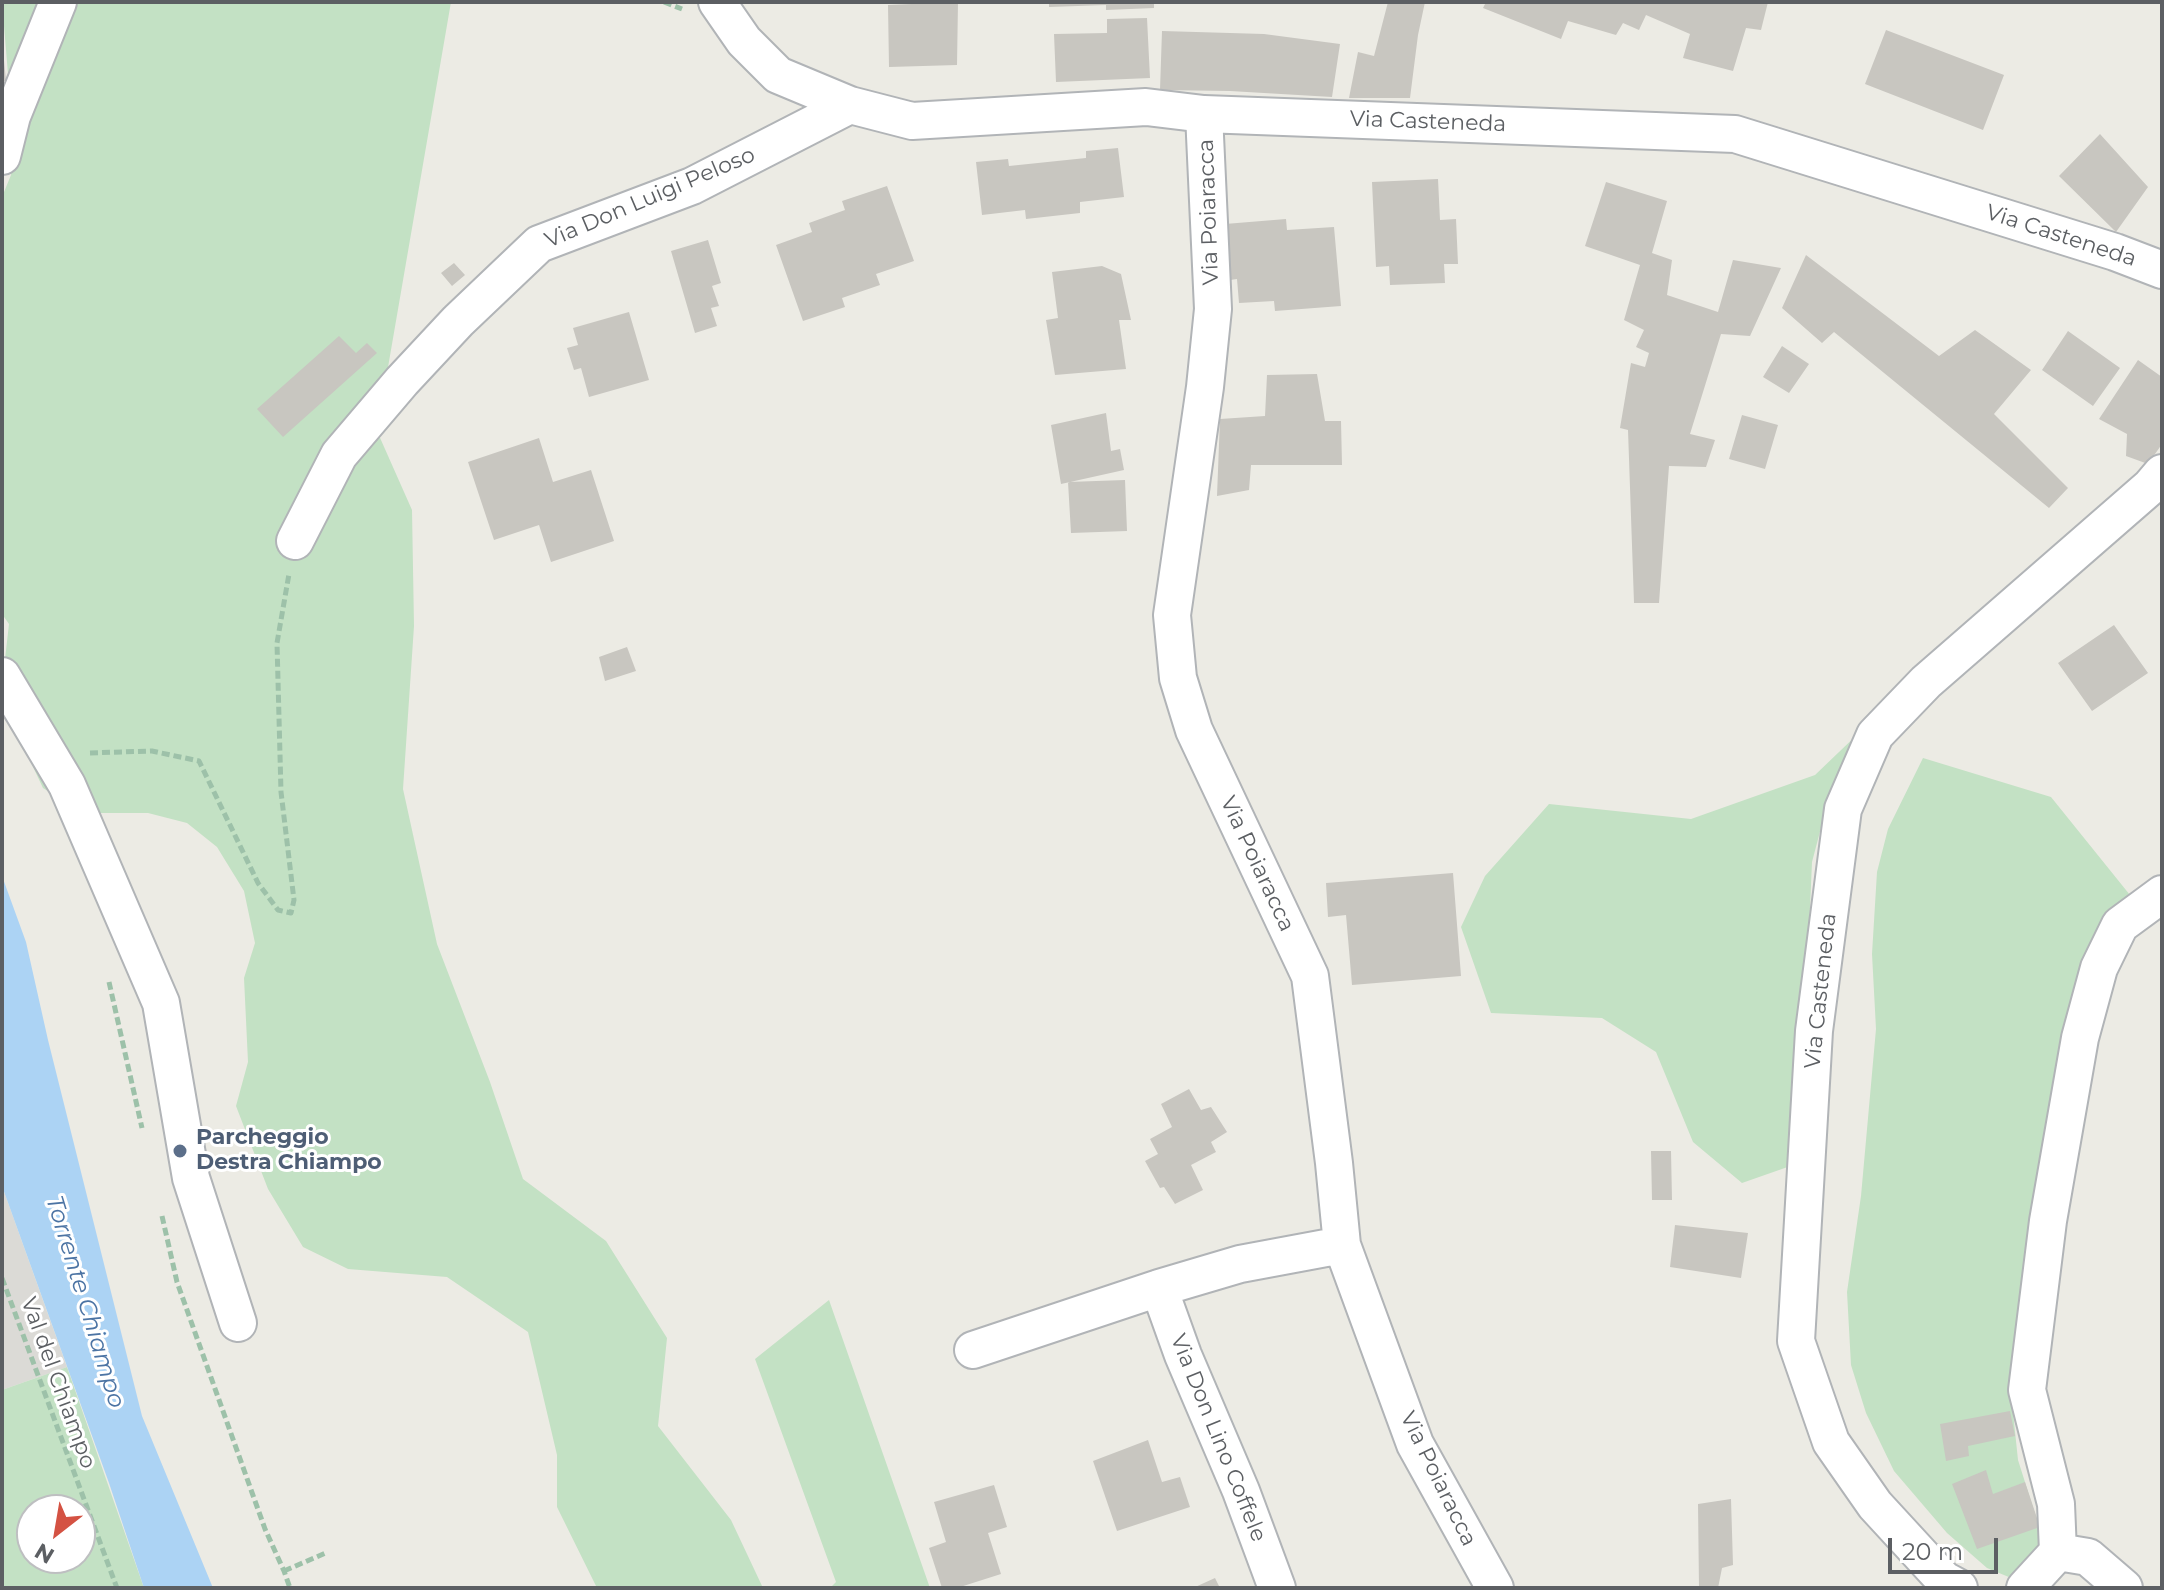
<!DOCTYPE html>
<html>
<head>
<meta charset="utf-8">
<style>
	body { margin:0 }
	#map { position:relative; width:2164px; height:1590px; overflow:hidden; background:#ecebe4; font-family:Montserrat,sans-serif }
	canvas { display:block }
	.frame { position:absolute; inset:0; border:4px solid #5c5f63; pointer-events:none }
	.north { position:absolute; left:16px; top:1494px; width:80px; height:80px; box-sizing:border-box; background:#fff; border:2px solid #bebfc1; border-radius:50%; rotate:211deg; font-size:22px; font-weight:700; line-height:32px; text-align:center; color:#5c5f63 }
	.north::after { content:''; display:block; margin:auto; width:28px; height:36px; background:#d45243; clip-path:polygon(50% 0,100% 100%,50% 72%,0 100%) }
	.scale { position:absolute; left:1888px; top:1538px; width:110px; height:36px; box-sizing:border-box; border:4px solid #5c5f63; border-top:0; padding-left:10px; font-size:24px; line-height:28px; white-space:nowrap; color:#5c5f63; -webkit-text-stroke:6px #fff; paint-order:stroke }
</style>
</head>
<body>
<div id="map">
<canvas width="2164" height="1590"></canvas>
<div class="frame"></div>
<div class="north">N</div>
<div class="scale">20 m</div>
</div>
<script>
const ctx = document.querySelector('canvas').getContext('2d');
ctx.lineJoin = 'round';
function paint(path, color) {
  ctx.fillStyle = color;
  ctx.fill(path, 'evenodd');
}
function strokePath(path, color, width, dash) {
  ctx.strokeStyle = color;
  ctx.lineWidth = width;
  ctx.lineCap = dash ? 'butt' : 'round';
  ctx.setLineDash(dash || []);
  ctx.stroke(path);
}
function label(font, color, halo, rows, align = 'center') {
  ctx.font = font + ' Montserrat,sans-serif';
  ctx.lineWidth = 6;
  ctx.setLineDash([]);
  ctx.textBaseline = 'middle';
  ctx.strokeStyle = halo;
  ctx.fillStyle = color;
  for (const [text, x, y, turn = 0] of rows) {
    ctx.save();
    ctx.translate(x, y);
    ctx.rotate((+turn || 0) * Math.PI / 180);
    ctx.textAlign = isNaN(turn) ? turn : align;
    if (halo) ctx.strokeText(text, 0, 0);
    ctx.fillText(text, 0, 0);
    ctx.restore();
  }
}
const industrial = new Path2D(`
	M 2,1186 L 67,1367 L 2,1390 Z`);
const green = new Path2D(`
	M 2,2 L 451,2 L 377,431 L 412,510 L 414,626 L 403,789 L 437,944 L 490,1082 L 523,1179 L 606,1241 L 667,1338 L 658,1426 L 731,1520 L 763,1588 L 597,1588 L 557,1507 L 557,1455 L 528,1332 L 447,1277 L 348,1269 L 303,1247 L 268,1189 L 236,1106 L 248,1062 L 244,978 L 255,943 L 244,891 L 217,847 L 187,823 L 148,813 L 82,813 L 43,788 L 9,716 L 4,668 L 9,624 L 2,614 L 2,197 L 11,175 L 14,146 Z
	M 1863,729 L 1827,805 L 1812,862 L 1799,1163 L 1742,1183 L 1693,1142 L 1656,1052 L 1602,1018 L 1491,1013 L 1461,927 L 1485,876 L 1549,804 L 1691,819 L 1815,775 Z
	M 1923,758 L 2051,797 L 2134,900 L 2103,942 L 2012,1403 L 2018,1460 L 2036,1517 L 2042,1548 L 2016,1580 L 1987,1568 L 1947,1533 L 1894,1471 L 1866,1413 L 1851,1365 L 1847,1292 L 1861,1196 L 1876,1029 L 1872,954 L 1877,872 L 1888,829 Z
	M 829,1300 L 930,1588 L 830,1588 L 836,1582 L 755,1359 Z
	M 67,1367 L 144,1588 L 2,1588 L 2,1390 ZM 32,1510 L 80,1510 L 80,1558 L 32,1558 Z`);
const water = new Path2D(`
	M 2,876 L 26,942 L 48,1040 L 142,1416 L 213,1588 L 144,1588 L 109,1483 L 2,1186 Z`);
const building = new Path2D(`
	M 958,2 L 957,65 L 889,67 L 888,5 Z
	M 1049,2 L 1154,2 L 1154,8 L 1106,10 L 1106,5 L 1049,7 Z
	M 1388,2 L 1425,2 L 1418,35 L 1410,98 L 1349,98 L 1358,52 L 1374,56 Z
	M 1486,2 L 1768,2 L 1761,30 L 1746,28 L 1733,71 L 1683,58 L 1690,34 L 1646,15 L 1639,30 L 1623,23 L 1616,35 L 1568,21 L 1561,39 L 1483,8 Z
	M 1147,18 L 1150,78 L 1056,82 L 1054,34 L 1107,33 L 1107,19 Z
	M 1886,30 L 2004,75 L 1983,130 L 1865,84 Z
	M 1162,31 L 1264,34 L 1340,44 L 1332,97 L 1230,91 L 1160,90 Z
	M 2,60 L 4,60 L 6,81 L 2,81 Z
	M 2100,134 L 2148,187 L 2116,232 L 2059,176 Z
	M 1118,148 L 1124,197 L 1080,202 L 1080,213 L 1026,219 L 1025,210 L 982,215 L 976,162 L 1008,159 L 1009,166 L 1086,158 L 1086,151 Z
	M 1438,179 L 1440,220 L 1456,219 L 1458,264 L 1444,264 L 1445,283 L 1390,285 L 1389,266 L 1376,267 L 1372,182 Z
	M 1606,182 L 1667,201 L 1652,253 L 1672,260 L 1667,295 L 1718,312 L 1733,260 L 1781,268 L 1750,336 L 1721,334 L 1690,434 L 1715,440 L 1706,467 L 1669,466 L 1659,603 L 1634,603 L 1628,430 L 1620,428 L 1631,363 L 1645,367 L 1649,353 L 1636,347 L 1644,330 L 1624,320 L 1640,265 L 1585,246 Z
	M 887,186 L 914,261 L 876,274 L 880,285 L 842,298 L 845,307 L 803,321 L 776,245 L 812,232 L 809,223 L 845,210 L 842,201 Z
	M 1286,219 L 1287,230 L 1334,227 L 1341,306 L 1275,311 L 1274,301 L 1239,303 L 1237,279 L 1230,280 L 1225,224 Z
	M 708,240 L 721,283 L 712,286 L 719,306 L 711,308 L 717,326 L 695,333 L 671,251 Z
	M 1806,255 L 1939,356 L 1975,330 L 2031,370 L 1994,414 L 2068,488 L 2049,508 L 1834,332 L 1822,343 L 1782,308 Z
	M 454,263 L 465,275 L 452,286 L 441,273 Z
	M 1102,266 L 1121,274 L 1131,320 L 1119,320 L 1126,369 L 1055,375 L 1046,320 L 1058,318 L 1052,272 Z
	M 629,312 L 649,380 L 589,397 L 581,368 L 574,370 L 567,348 L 578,345 L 573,328 Z
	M 2068,331 L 2120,368 L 2093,406 L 2042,370 Z
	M 339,336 L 356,353 L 367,343 L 377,353 L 283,437 L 257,409 Z
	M 1782,346 L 1809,364 L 1789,393 L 1763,377 Z
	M 2138,360 L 2162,377 L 2162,444 L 2148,464 L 2126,456 L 2127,434 L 2099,419 Z
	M 1317,374 L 1325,421 L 1341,421 L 1342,465 L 1251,465 L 1249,490 L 1217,496 L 1220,419 L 1265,416 L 1267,375 Z
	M 1106,413 L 1111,451 L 1120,449 L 1124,470 L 1061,484 L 1051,425 Z
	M 1742,415 L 1778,425 L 1765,469 L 1729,459 Z
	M 539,438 L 553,482 L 591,470 L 614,541 L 551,562 L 539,525 L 494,540 L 468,462 Z
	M 1125,480 L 1127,531 L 1071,533 L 1068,482 Z
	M 2114,625 L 2148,673 L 2092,711 L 2058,663 Z
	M 627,647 L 636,671 L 605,681 L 599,657 Z
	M 1453,873 L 1461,976 L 1352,985 L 1346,915 L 1328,917 L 1326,883 Z
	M 1189,1089 L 1201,1110 L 1211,1107 L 1227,1132 L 1211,1142 L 1216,1152 L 1191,1165 L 1203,1190 L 1175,1204 L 1164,1187 L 1160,1188 L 1145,1161 L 1158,1154 L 1150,1139 L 1172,1127 L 1161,1104 Z
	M 1651,1151 L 1671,1151 L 1672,1200 L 1652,1200 Z
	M 1675,1225 L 1748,1233 L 1741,1278 L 1670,1267 Z
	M 2010,1411 L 2015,1436 L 1968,1446 L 1969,1456 L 1946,1461 L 1940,1424 Z
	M 1148,1440 L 1162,1482 L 1180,1477 L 1190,1507 L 1117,1531 L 1093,1461 Z
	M 1986,1470 L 1993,1494 L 2025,1482 L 2040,1527 L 1977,1549 L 1952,1484 Z
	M 994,1485 L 1007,1527 L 988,1533 L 1001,1574 L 957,1588 L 942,1588 L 929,1548 L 946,1542 L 934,1502 Z
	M 1731,1499 L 1733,1565 L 1722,1568 L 1718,1588 L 1699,1588 L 1698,1504 Z
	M 1215,1578 L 1220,1588 L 1193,1588 Z`);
const path = new Path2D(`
	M 664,2 L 682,9
	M 90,753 L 152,751 L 199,761 L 258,883 L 278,910 L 291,913 L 294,900 L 281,792 L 277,643 L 289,574
	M 109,982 L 142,1128
	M 162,1216 L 177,1282 L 265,1529 L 284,1571 L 290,1588
	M 2,1278 L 117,1588
	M 284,1571 L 328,1552`);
const minor = new Path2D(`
	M 717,2 L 744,41 L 778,75 L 850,105 L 912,121 L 1146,107 L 1204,114 L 1735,134 L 2115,252 L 2162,270
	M 1204,114 L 1213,309 L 1205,387 L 1172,615 L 1178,678 L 1194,730 L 1310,976 L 1334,1163 L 1342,1245 L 1415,1444 L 1495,1588
	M 2,156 L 12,116 L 58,2
	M 295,541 L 339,455 L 402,381 L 458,321 L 539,244 L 692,186 L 850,105
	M 2,676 L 67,785 L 161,1003 L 191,1178 L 238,1323
	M 1159,1288 L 1183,1355 L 1241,1491 L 1277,1588
	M 973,1350 L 1159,1288 L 1240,1264 L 1342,1245
	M 2058,1552 L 2088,1557 L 2124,1588
	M 1959,1588 L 1944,1580 L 1875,1505 L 1831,1442 L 1796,1341 L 1814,1031 L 1843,809 L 1875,735 L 1926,682 L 2151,486 L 2162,473
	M 2025,1588 L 2058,1552 L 2056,1504 L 2027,1390 L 2048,1221 L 2080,1038 L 2099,968 L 2120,925 L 2162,894`);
const markers = [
	[180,1151,8,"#5c6f8a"]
];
const streetNames = [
	["Via Casteneda",1428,122,2],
	["Via Don Luigi Peloso",650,198,-23],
	["Via Poiaracca",1209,212,-92],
	["Via Casteneda",2061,236,18],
	["Via Poiaracca",1257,864,65],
	["Via Casteneda",1821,991,-84],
	["Val del Chiampo",58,1383,70],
	["Via Don Lino Coffele",1218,1438,68],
	["Via Poiaracca",1438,1479,64]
];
const serviceNames = [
	["Parcheggio",196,1138],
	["Destra Chiampo",196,1163]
];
const waterNames = [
	["Torrente Chiampo",85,1302,73]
];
paint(industrial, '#dbdad6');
paint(green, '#c3e1c4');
paint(water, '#acd3f4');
paint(building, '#c8c6c0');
strokePath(minor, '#b1b4b7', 40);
strokePath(path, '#9dc1a9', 5, [8, 4]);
strokePath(minor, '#fff', 36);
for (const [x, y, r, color] of markers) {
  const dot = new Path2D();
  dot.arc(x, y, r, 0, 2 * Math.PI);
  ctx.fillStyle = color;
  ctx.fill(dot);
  strokePath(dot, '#fff', 3);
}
label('22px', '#5c5f63', '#fff', streetNames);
label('bold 22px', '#4e5e75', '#fff', serviceNames, 'left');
label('italic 24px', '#4c74a4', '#fff', waterNames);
</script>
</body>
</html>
